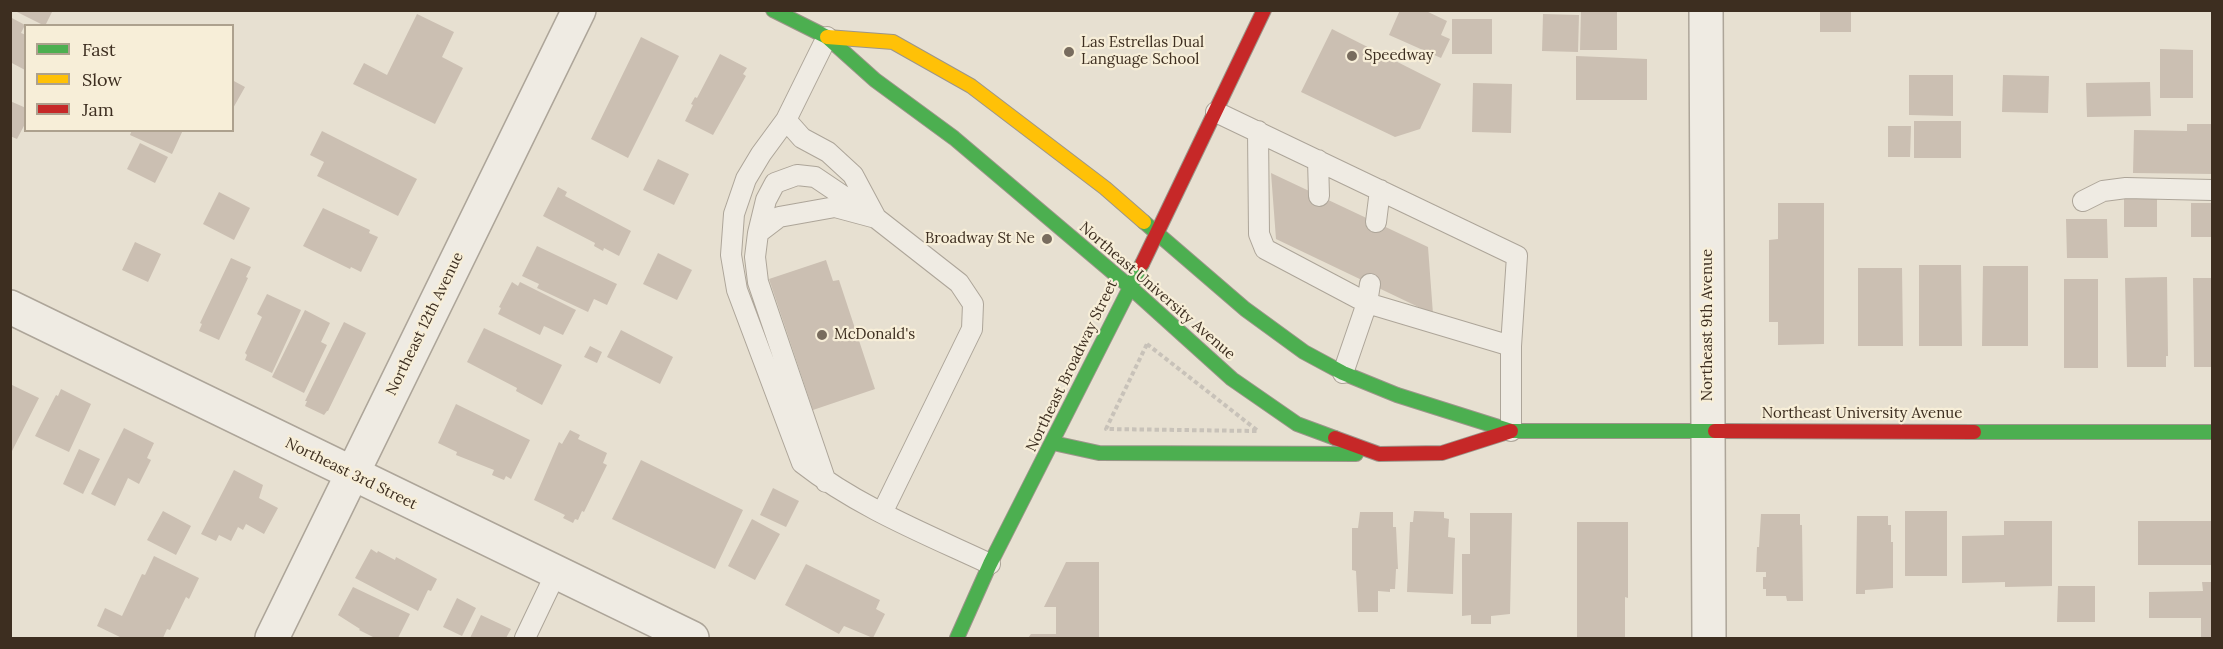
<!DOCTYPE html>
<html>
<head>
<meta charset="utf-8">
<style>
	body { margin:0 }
	#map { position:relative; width:2223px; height:649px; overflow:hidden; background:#e7e0d1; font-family:Lora,serif }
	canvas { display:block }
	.frame { position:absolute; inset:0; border:12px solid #3d2e20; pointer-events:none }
	.legend { position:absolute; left:24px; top:24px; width:210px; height:108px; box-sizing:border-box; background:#f7eed8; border:2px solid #ada18e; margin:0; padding:8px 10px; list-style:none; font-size:18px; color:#3d2e20 }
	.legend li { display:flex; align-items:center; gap:12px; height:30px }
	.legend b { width:30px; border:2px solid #ada18e }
</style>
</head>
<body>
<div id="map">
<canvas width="2223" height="649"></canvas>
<div class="frame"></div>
<ul class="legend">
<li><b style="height:8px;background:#4caf50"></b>Fast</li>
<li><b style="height:8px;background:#ffc107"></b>Slow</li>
<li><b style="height:8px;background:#c62828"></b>Jam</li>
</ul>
</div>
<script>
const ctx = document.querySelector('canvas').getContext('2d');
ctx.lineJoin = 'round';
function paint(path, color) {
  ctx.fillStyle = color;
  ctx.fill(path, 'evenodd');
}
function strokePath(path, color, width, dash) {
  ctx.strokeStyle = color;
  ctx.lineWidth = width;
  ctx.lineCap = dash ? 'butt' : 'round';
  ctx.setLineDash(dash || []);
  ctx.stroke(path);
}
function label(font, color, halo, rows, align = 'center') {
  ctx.font = font + ' Lora,serif';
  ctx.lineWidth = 4.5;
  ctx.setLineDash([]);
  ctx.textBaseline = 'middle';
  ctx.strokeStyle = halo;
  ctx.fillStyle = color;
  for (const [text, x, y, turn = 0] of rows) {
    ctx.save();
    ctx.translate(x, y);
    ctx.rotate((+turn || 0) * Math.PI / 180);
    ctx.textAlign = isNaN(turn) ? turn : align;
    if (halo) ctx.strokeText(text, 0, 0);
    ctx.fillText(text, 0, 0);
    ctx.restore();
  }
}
const building = new Path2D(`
	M 13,10 L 53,10 L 45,26 Z
	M 1400,10 L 1424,10 L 1447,21 L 1441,35 L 1450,39 L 1441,58 L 1389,35 Z
	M 1581,10 L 1617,11 L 1617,50 L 1580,50 Z
	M 1820,10 L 1851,10 L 1851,32 L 1820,32 Z
	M 417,14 L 454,32 L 442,57 L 463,68 L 435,124 L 353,84 L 364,63 L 387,75 Z
	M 1543,14 L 1579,15 L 1578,52 L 1542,51 Z
	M 10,17 L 25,25 L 21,33 L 26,35 L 25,70 L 10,62 Z
	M 1452,19 L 1492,19 L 1492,54 L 1452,54 Z
	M 1332,29 L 1441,84 L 1420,129 L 1395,137 L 1301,92 Z
	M 641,37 L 679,56 L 628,158 L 591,139 Z
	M 2160,49 L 2193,50 L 2193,98 L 2160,98 Z
	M 720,54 L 747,68 L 743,74 L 746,76 L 713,135 L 685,121 L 693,105 L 691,104 L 695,97 L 697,98 Z
	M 1576,56 L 1647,59 L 1647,100 L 1576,100 Z
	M 1909,75 L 1953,75 L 1953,116 L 1909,115 Z
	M 2003,75 L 2049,76 L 2048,113 L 2002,112 Z
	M 232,80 L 245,87 L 232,110 Z
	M 2150,82 L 2151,116 L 2087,117 L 2086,83 Z
	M 1473,83 L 1512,84 L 1511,133 L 1472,132 Z
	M 10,101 L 26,108 L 26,122 L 17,139 L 10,136 Z
	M 1914,121 L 1961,121 L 1961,158 L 1914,158 Z
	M 2187,124 L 2212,124 L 2212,174 L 2133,173 L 2134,130 L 2187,131 Z
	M 1888,126 L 1911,126 L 1910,157 L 1888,157 Z
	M 132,130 L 183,130 L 172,154 L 130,135 Z
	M 322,131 L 417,179 L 398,216 L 317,176 L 324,162 L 310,155 Z
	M 140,143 L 168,157 L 155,183 L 127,169 Z
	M 658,159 L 689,174 L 674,205 L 643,190 Z
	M 1271,173 L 1428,247 L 1433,314 L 1276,239 Z
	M 558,187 L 567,192 L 565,196 L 631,231 L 619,256 L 604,248 L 603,251 L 594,246 L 595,243 L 543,216 Z
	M 219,192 L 250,208 L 234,240 L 203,224 Z
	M 2124,196 L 2157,196 L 2157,227 L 2124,227 Z
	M 1778,203 L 1824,203 L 1824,344 L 1778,345 L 1778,322 L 1769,322 L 1769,240 L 1778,239 Z
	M 2191,203 L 2212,203 L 2212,237 L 2191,237 Z
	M 323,208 L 370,230 L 369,233 L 378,237 L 361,272 L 351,267 L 350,269 L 303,246 Z
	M 2066,219 L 2107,219 L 2108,258 L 2067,258 Z
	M 135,242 L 161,254 L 148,282 L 122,270 Z
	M 537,246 L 617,284 L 607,305 L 594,299 L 588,312 L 537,288 L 539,284 L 522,276 Z
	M 658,253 L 692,270 L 677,300 L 643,284 Z
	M 231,258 L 251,267 L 246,277 L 248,278 L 219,340 L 199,331 L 202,324 L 200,323 Z
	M 826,260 L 833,281 L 839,280 L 875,389 L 813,410 L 769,279 Z
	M 1919,265 L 1961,265 L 1962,346 L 1919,346 Z
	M 1983,266 L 2028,266 L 2028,346 L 1982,346 Z
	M 1858,268 L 1902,268 L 1903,346 L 1858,346 Z
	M 2167,277 L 2168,356 L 2166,356 L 2166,367 L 2127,367 L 2125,278 Z
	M 2193,278 L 2212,278 L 2212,367 L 2194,367 Z
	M 2064,279 L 2098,279 L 2098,368 L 2064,368 Z
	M 512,282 L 518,286 L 520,282 L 576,310 L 563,335 L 544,326 L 540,335 L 498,314 L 501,308 L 499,307 Z
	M 267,294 L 301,310 L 272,373 L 245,360 L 247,355 L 245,353 L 262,317 L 257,314 Z
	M 305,310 L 330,323 L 321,342 L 327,345 L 304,393 L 272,377 Z
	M 344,322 L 366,333 L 328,411 L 327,411 L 324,415 L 305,406 L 307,401 L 305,401 Z
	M 484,328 L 562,365 L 542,405 L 516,391 L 517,388 L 467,362 Z
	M 621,330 L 673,357 L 660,384 L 607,357 Z
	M 590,346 L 602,352 L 597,363 L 584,357 Z
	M 10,384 L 39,398 L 10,455 Z
	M 61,389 L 91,404 L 69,452 L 35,436 L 56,395 L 58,396 Z
	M 456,404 L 530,440 L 511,479 L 506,476 L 504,480 L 492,475 L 494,470 L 456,455 L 457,452 L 438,443 Z
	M 124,428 L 154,443 L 147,458 L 151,460 L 139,484 L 128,478 L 115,506 L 91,494 Z
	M 570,430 L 580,435 L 578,439 L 607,453 L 603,463 L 607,465 L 584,512 L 582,511 L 578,520 L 575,519 L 573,523 L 563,518 L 565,515 L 534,500 L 559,442 L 562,444 Z
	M 79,449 L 100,459 L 83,494 L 63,484 Z
	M 641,460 L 743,510 L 715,569 L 612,519 Z
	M 234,470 L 263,485 L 259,498 L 278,508 L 264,534 L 246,524 L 243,530 L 238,527 L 231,541 L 219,535 L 216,541 L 201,534 Z
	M 773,488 L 799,501 L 786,527 L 760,515 Z
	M 163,511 L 191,526 L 176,555 L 147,540 Z
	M 1414,511 L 1444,512 L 1444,518 L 1449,519 L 1448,537 L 1455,538 L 1453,594 L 1407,592 L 1410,522 L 1413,522 Z
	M 1905,511 L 1947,511 L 1947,576 L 1905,576 Z
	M 1360,512 L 1393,512 L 1393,527 L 1396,527 L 1398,569 L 1396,569 L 1395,589 L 1390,589 L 1390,592 L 1378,591 L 1378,612 L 1358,612 L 1356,571 L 1352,570 L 1352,528 L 1358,528 Z
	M 1470,513 L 1512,513 L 1510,614 L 1491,616 L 1491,624 L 1471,624 L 1471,615 L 1462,616 L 1462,554 L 1470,554 Z
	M 1761,514 L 1800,514 L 1800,525 L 1802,525 L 1803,601 L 1787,601 L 1786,596 L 1766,596 L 1766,589 L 1763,589 L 1763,577 L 1766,577 L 1766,572 L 1756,572 L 1757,547 L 1759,547 Z
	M 1857,516 L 1888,516 L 1888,525 L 1891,525 L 1891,542 L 1893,542 L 1893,588 L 1865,590 L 1865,594 L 1856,594 Z
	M 752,519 L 780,534 L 755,580 L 728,566 Z
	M 2004,521 L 2052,521 L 2052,586 L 2005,587 L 2005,582 L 1962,583 L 1962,536 L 2004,535 Z
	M 2138,521 L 2212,521 L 2212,565 L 2138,565 Z
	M 1577,522 L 1628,522 L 1628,598 L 1625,597 L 1625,638 L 1577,638 Z
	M 371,549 L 377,553 L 378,551 L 395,560 L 396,557 L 437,579 L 431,591 L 428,590 L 418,611 L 355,578 Z
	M 154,556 L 199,578 L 189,599 L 186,597 L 170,630 L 167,629 L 163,638 L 122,638 L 97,626 L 105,608 L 122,616 L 142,574 L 145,575 Z
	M 1066,562 L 1099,562 L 1099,638 L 1028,638 L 1031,634 L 1056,634 L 1056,607 L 1044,607 Z
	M 806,564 L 880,600 L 876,609 L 885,614 L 873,638 L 844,626 L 839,634 L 785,605 Z
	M 2202,582 L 2212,582 L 2212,638 L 2201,638 L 2201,618 L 2149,618 L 2149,592 L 2203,591 Z
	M 2058,586 L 2095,586 L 2095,622 L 2057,622 Z
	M 353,587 L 410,614 L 398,638 L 375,638 L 359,630 L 360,629 L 338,615 Z
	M 457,598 L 476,608 L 462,636 L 443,627 Z
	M 481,615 L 511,629 L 506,638 L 470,638 Z`);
const path = new Path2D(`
	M 1147,344 L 1258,431 L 1106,429 Z`);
const lane = new Path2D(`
	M 827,37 L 786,120 L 761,154 L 746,179 L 734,214 L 731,255 L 737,290 L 802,463 C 858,507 926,534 990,564
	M 1216,112 L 1517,256 L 1511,346 L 1367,303 L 1343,373
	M 786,120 L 802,138 L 828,152 L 853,175 L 876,218 L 959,283 L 973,304 L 972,329 L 882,513
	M 1258,131 L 1259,234 L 1265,249 L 1367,303 L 1370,284
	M 1318,160 L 1319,196
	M 2083,201 L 2103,191 L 2126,188 L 2212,190
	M 1376,222 L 1380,190
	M 758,233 L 766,200 L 775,183 L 797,175 L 815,177 L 861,208
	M 1511,431 L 1511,346
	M 826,482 L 758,282 L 755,257 L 758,233 L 779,217 L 835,207 L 876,218
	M 525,638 L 556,573`);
const street = new Path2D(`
	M 1706,10 L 1709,638
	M 10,307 L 692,638
	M 272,638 L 579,10`);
const fast = new Path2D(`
	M 773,10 L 827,37 L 875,80 L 954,138 L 1130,287 L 1232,379 L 1297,424 L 1335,438
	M 1144,222 L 1245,309 L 1304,352 L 1343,373 L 1397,395 L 1511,431 L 1715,431
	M 1974,432 L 2212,432
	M 1053,443 L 1099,453 L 1356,454
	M 957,638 L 990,564 L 1142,264`);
const slow = new Path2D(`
	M 827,37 L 893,42 L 971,86 L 1105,188 L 1144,222`);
const jam = new Path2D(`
	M 1142,264 L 1264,10
	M 1715,431 L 1974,432
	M 1335,438 L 1379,454 L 1442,453 L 1511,431`);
const markers = [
	[1069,52,6,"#786c5e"],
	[1352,56,6,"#786c5e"],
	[1047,239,6,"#786c5e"],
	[822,335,6,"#786c5e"]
];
const poiNames = [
	["Las Estrellas Dual",1081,43],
	["Language School",1081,60],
	["Speedway",1364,56],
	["Broadway St Ne",1035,239,"right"],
	["McDonald's",834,335]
];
const streetNames = [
	["Northeast University Avenue",1157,291,41],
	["Northeast 12th Avenue",425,324,-64],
	["Northeast 9th Avenue",1708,325,-90],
	["Northeast Broadway Street",1072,366,-64],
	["Northeast University Avenue",1862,414],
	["Northeast 3rd Street",351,474,26]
];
paint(building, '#cbbfb2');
strokePath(lane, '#ada599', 22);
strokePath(street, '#ada599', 36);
strokePath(fast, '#9c958a', 16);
strokePath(slow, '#9c958a', 16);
strokePath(jam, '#9c958a', 16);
strokePath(path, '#c8c2b9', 4, [4.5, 3]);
strokePath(lane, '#efebe3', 20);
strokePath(street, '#efebe3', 33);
strokePath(fast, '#4caf50', 14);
strokePath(slow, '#ffc107', 14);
strokePath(jam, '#c62828', 14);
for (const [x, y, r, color] of markers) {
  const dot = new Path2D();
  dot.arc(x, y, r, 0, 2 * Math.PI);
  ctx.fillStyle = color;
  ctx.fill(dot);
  strokePath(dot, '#f7eed8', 2);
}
label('15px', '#3d2e20', '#f7eed8', poiNames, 'left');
label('15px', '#3d2e20', '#f7eed8', streetNames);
</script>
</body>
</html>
